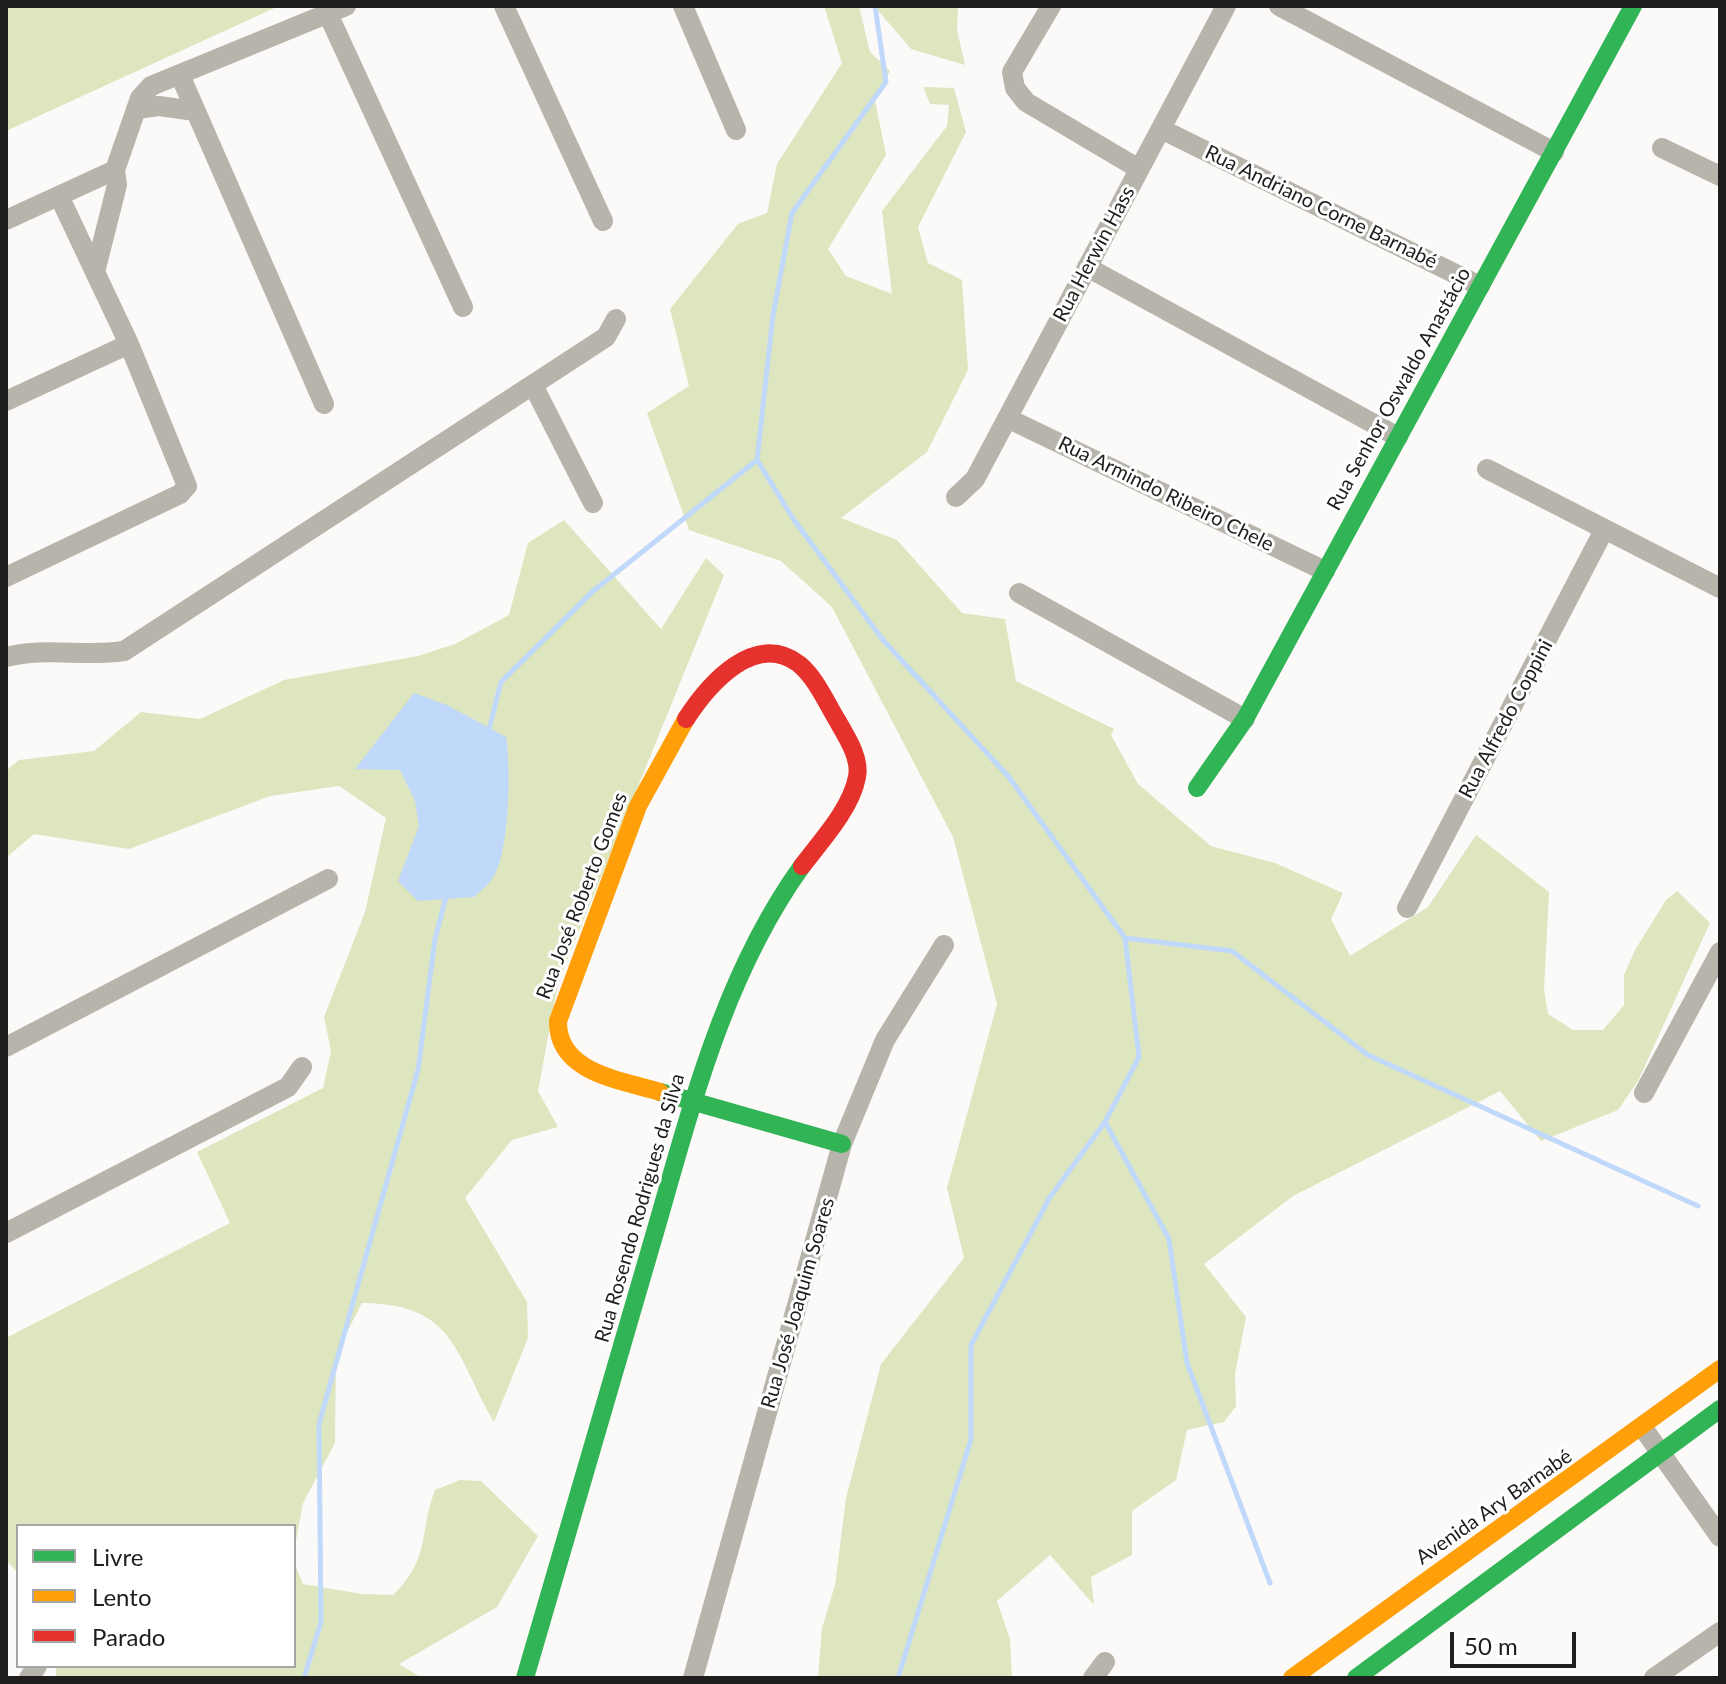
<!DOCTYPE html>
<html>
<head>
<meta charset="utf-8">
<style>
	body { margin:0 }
	#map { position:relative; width:1726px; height:1684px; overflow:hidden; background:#fcfaf8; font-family:Lato,sans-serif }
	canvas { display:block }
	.frame { position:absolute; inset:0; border:8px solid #1f1e1d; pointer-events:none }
	.legend { position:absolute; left:16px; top:1524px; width:280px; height:144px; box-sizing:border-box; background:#fff; border:2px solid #a5a5a5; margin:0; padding:10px 14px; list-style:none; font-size:24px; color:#1f1e1d }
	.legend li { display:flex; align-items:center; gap:16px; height:40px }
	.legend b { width:40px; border:2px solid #a5a5a5 }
	.scale { position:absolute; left:1450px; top:1632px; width:126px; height:36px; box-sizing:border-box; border:4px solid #1f1e1d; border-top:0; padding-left:10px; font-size:24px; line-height:28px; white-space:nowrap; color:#1f1e1d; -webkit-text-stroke:6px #fff; paint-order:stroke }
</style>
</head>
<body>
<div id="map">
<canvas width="1726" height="1684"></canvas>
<div class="frame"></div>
<ul class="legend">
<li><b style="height:10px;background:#30b455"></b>Livre</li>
<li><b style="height:10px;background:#ff9f0a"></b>Lento</li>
<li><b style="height:10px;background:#e5322d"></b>Parado</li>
</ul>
<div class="scale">50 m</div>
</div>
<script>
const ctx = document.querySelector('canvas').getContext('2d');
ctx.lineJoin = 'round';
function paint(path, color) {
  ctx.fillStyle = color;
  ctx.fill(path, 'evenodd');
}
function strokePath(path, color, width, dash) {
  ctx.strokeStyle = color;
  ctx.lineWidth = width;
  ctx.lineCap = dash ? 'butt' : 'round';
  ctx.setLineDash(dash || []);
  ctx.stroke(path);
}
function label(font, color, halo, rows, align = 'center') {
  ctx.font = font + ' Lato,sans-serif';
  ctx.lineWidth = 6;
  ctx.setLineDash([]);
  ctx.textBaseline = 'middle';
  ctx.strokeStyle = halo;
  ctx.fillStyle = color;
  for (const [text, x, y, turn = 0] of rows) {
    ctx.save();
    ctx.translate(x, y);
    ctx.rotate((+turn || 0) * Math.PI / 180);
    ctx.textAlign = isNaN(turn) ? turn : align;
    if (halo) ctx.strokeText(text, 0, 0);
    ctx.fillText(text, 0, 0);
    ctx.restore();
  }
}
const green = new Path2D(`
	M 6,6 L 279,6 L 6,131 Z
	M 824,6 L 859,6 L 870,52 L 890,71 L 875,100 L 886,155 L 828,249 L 846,276 L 892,294 L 882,211 L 947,126 L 949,105 L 930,104 L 923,87 L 954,88 L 966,132 L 918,227 L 928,263 L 962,280 L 968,370 L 927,452 L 841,518 L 897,540 L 962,613 L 1005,619 L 1016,681 L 1114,729 L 1111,735 L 1138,784 L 1211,846 L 1275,863 L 1343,893 L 1331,919 L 1350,956 L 1428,907 L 1476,835 L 1549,892 L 1544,989 L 1548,1014 L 1573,1030 L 1603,1030 L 1624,1005 L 1624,975 L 1635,950 L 1666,900 L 1677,891 L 1710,923 L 1638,1081 L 1618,1110 L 1541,1141 L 1500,1091 L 1293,1196 L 1204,1264 L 1246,1317 L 1235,1374 L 1236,1406 L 1224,1422 L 1187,1430 L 1176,1480 L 1132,1511 L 1132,1555 L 1091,1577 L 1094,1605 L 1050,1555 L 997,1601 L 1010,1639 L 1012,1678 L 818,1678 L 822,1628 L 835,1585 L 846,1498 L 881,1364 L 964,1258 L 947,1188 L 997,1004 L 953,837 L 832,607 L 781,561 L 689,530 L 647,413 L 689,386 L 670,309 L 738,224 L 767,213 L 777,164 L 842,63 Z
	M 874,6 L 958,6 L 957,30 L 965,65 L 911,49 Z
	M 564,520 L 661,629 L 706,558 L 724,575 L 558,983 L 538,1091 L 558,1127 L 512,1140 L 465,1198 L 527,1302 L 528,1338 L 494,1422 C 455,1356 457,1304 362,1303 L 336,1353 L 335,1443 L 303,1503 L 294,1551 L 294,1526 L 18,1526 L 18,1573 L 6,1560 L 6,1338 L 230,1223 L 197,1152 L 323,1088 L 331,1051 L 324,1017 L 365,912 L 386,818 L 339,786 L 270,796 L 129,849 L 34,834 L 6,858 L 6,771 L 19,760 L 94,751 L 141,712 L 200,719 L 284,680 L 418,656 L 455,644 L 509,615 L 528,543 Z
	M 460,1480 L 481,1481 L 538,1536 L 497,1607 L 399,1664 L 422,1678 L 56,1676 L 56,1666 L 294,1666 L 294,1562 L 303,1584 L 362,1594 L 393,1595 C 431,1558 418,1536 435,1490 Z`);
const water = new Path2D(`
	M 414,693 L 447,705 L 506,737 C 511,767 510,855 492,879 C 487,886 480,891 474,897 L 418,901 L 398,881 L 419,826 L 415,801 L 400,770 L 355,769 Z`);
const stream = new Path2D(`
	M 757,460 L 794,520 L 883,640 L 1008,776 L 1125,938 L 1139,1057 L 1105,1122 L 1050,1197 L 971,1345 L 971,1439 L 898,1678
	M 488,733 L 501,682 L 592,592 L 757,460 L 773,315 L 792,213 L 886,82 L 875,6
	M 1125,938 L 1232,951 L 1368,1055 L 1698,1206
	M 1105,1122 L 1169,1239 L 1187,1363 L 1270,1583
	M 304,1678 L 321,1622 L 319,1424 L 418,1070 L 435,939 L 446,897`);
const street = new Path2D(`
	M 504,6 L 603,221
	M 683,6 L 736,130
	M 1051,6 L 1012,72 L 1015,88 L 1026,102 L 1139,169
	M 1279,6 L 1554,152
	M 328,14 L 463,307
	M 180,75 L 324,404
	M 136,109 L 159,106 L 195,111
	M 1161,129 L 1480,286
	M 1662,148 L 1720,176
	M 6,220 L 115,170 L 140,98 L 151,86 L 346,6
	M 1087,267 L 1398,437
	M 95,272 L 117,185 L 115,170
	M 533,385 L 593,503
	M 6,401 L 129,344
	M 1007,418 L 1325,571
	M 1487,469 L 1720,588
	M 956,497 L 975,479 L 1226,6
	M 6,577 L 180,494 L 187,486 L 129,344 L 60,198
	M 1019,593 L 1245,719
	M 6,657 C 46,647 84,657 124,651 L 606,337 L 616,319
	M 1407,908 L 1604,530
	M 6,1047 L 328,879
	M 1644,1093 L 1720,952
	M 6,1233 L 288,1087 L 302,1067
	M 1643,1428 L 1720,1537
	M 29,1678 L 37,1666
	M 693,1678 L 842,1144 L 885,1040 L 944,945
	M 1093,1678 L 1105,1662
	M 1654,1678 L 1720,1632`);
const fast = new Path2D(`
	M 1197,788 L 1245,719 L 1633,6
	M 660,1092 L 842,1144
	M 525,1678 C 566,1536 608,1395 649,1253 C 688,1121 720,980 802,866
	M 1356,1678 L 1720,1409`);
const slow = new Path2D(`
	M 660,1092 C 621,1080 557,1073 558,1021 L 638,806 L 686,719
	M 1292,1678 L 1720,1369`);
const jam = new Path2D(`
	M 686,719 C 708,685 755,630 799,664 C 816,678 826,702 837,720 C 846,736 861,758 857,777 C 851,809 821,841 802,866`);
const streetNames = [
	["Rua Andriano Corne Barnabé",1321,207,26],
	["Rua Herwin Hass",1094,254,-62],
	["Rua Senhor Oswaldo Anastácio",1399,389,-61],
	["Rua Armindo Ribeiro Chele",1166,494,26],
	["Rua Alfredo Coppini",1506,719,-62],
	["Rua José Roberto Gomes",582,896,-69],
	["Rua Rosendo Rodrigues da Silva",640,1208,-74],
	["Rua José Joaquim Soares",798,1303,-74],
	["Avenida Ary Barnabé",1494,1507,-35]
];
paint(green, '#dde6bf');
paint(water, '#c0d8fa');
strokePath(stream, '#c0d8fa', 5);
strokePath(street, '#b7b4ac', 20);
strokePath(fast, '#30b455', 18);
strokePath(slow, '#ff9f0a', 18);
strokePath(jam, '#e5322d', 18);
label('20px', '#1f1e1d', '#fff', streetNames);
</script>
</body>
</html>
